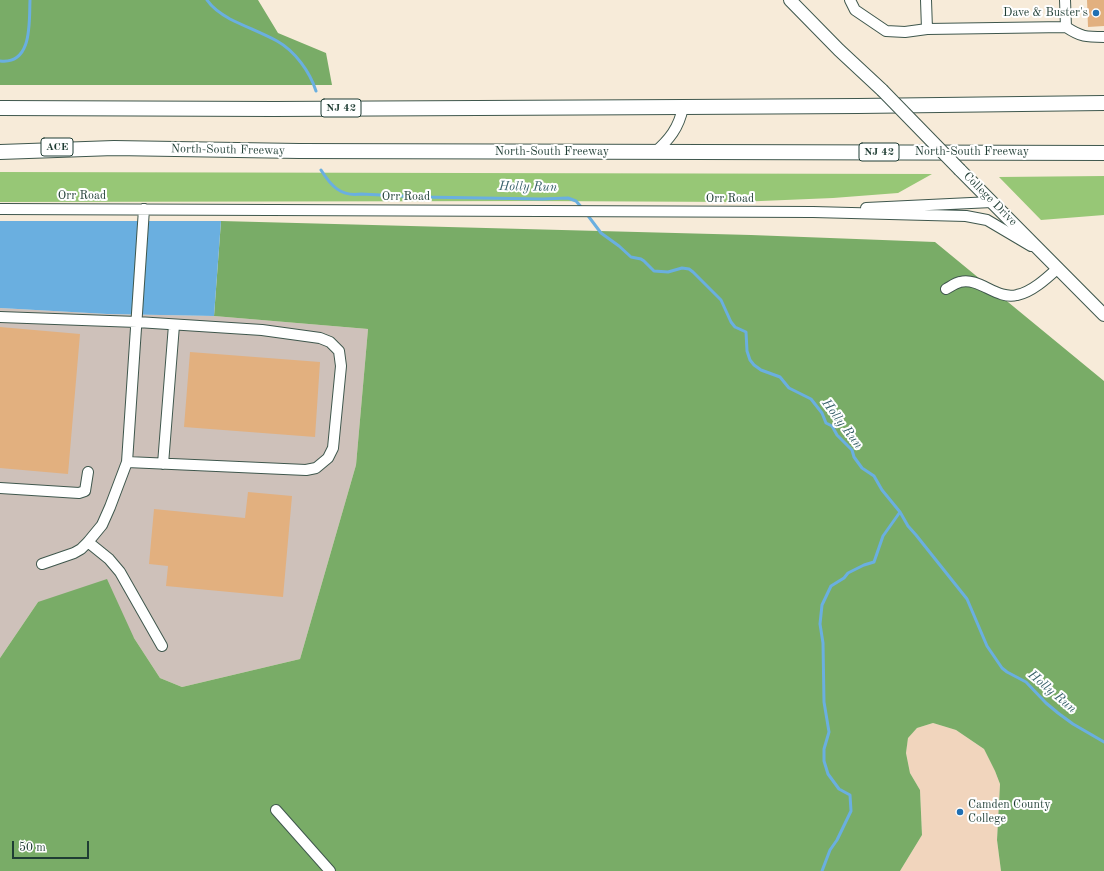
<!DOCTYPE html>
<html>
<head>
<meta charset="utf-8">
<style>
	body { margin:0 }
	#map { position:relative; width:1104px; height:871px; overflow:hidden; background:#f7ebd9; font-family:"Old Standard TT",serif }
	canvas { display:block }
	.scale { position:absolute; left:12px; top:841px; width:77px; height:18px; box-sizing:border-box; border:2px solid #1f3d34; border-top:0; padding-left:5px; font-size:12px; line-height:14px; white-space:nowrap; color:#1f3d34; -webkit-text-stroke:3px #fff; paint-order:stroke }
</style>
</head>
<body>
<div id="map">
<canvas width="1104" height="871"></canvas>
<div class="scale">50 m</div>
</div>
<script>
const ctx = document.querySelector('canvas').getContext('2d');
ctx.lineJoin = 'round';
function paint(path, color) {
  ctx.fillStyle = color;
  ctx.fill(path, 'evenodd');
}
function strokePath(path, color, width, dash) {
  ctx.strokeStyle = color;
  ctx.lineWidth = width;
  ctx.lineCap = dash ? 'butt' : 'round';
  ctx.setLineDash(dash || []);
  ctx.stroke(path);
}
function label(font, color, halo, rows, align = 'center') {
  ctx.font = font + ' "Old Standard TT",serif';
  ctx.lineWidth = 4;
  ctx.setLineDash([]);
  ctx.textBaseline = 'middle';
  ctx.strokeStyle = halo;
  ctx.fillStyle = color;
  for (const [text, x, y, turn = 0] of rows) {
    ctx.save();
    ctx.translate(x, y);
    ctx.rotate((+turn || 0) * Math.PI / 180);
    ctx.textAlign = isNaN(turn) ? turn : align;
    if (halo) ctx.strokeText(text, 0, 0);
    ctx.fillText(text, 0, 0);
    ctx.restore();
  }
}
const built = new Path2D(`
	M 933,723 L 956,730 L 984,749 L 995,771 L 1000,784 L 997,840 L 1001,871 L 900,871 L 922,835 L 920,790 L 910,773 L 906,753 L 908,737 L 917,728 Z`);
const industrial = new Path2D(`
	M 0,308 L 107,314 L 214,316 L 368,329 L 356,465 L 300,659 L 182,687 L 160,678 L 134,638 L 38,602 L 0,658 Z`);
const green = new Path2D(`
	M 0,172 L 932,174 L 898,193 L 833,198 L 737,202 L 533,201 L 0,202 Z
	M 1104,176 L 1104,215 L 1041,220 L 999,177 Z`);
const forest = new Path2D(`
	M 0,0 L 258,0 L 278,33 L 326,53 L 332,85 L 0,85 Z
	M 221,221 L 751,235 L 935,242 L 1104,381 L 1104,871 L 1001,871 L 997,840 L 1000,784 L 995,771 L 984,749 L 956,730 L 933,723 L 917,728 L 908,738 L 906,753 L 910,773 L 920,790 L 922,835 L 900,871 L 0,871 L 0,658 L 38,602 L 107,579 L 134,638 L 160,678 L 182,687 L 300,659 L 356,465 L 368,329 L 214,316 Z`);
const water = new Path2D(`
	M 0,221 L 221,221 L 214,316 L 107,314 L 0,308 Z`);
const stream = new Path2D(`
	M 207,0 C 213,9 221,14 230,19 C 246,27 262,33 277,41 C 295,51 310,72 316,91
	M 0,61 C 33,65 29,21 30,0
	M 321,170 C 331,186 341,197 361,194 L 420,197 L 542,199 L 568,198 L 576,201 L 583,209
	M 586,213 L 601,233 L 619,246 L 631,257 L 641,259 L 644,261 L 654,271 L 668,272 L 682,268 L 689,269 L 693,272 L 721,300 L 731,322 L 735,327 L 746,332 L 747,351 L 750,360 L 754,365 L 761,370 L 780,377 L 789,388 L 811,399 L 822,413 L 826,423 L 832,426 L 837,435 L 852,450 L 854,457 L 862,468 L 874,476 L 882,490 L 900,512 L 908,526 L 916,535 L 967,599 L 987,646 L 1002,668 L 1007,672 L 1026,682 L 1046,703 L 1058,713 L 1073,724 L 1104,742
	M 822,871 L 830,850 L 837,840 L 851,811 L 850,795 L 839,789 L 828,774 L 824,761 L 824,749 L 829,732 L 824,702 L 823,643 L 820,624 L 822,605 L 831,586 L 844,578 L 848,573 L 864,565 L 874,562 L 883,536 L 900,512`);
const building = new Path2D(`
	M 1087,0 L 1104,0 L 1104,26 L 1088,27 Z
	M 0,327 L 80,334 L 68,474 L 0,468 Z
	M 190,352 L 320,362 L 315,437 L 184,427 Z
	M 248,492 L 292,496 L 283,597 L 166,586 L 168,566 L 149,564 L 154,509 L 245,518 Z`);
const minor = new Path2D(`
	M 850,0 L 855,10 L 886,31 L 905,32 L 927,29 L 1066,27 L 1065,0
	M 926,0 L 927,29
	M 1066,27 C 1081,37 1086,37 1104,37
	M 654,153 C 669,140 679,128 683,107
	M 866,208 L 992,202
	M 0,209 L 813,212 L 966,216 L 987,220 L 1031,246
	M 946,289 C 950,287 955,283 960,282 C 980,277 996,300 1017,295 C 1032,292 1047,278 1058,268
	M 0,317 L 137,322 L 262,330 L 320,338 L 330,342 L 339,351 L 341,366 L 333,448 L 328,458 L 316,468 L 306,470 L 127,462
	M 163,464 L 174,325
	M 0,488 L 79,493 L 85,491 L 88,472
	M 88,542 L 109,559 L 120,572 L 162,646
	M 42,564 L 74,553 L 81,549 L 88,542 L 102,525 L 110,507 L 127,462 L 144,209
	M 276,810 L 330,871`);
const major = new Path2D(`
	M 790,0 L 839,50 L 882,90
	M 960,170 L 1104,315`);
const highway = new Path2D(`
	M 0,108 L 274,109 L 683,107 L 858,106 L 1104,103
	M 0,152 L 114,148 L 299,151 L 1104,153`);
const majorBridge = new Path2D(`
	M 882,90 L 960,170`);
const markers = [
	[1096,13,4,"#1f6fb2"],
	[960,812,4,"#1f6fb2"]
];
const shields = [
	[341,108,40],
	[57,147,32],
	[879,152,40]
];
const shieldNames = [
	["NJ 42",341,108],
	["ACE",57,147],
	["NJ 42",879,152]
];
const poiNames = [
	["Dave & Buster's",1088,13],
	["Camden County",968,805,"left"],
	["College",968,819,"left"]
];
const streetNames = [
	["North-South Freeway",228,150,1],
	["North-South Freeway",552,152],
	["North-South Freeway",972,152],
	["Orr Road",82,196],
	["Orr Road",406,197],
	["Orr Road",730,199],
	["College Drive",990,199,45]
];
const waterNames = [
	["Holly Run",528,187,1],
	["Holly Run",842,424,53],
	["Holly Run",1052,692,40]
];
paint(built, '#f1d5bd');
paint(industrial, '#cec1ba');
paint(green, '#97c776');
paint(forest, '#79ac67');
paint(water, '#6aafe0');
strokePath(stream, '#6aafe0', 3);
paint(building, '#e2b07f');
strokePath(minor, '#3f574d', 12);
strokePath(major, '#3f574d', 14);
strokePath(highway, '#3f574d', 16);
strokePath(minor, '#fff', 10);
strokePath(major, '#fff', 12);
strokePath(highway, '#fff', 14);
strokePath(majorBridge, '#3f574d', 14, []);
strokePath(majorBridge, '#fff', 12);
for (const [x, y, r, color] of markers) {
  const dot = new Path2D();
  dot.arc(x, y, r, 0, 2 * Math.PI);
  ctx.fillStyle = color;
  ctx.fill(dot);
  strokePath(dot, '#fff', 1.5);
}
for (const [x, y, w] of shields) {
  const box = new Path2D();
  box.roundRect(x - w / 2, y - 9, w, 18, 3);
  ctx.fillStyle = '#fff';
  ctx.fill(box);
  strokePath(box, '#1f3d34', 1);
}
label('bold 11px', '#1f3d34', null, shieldNames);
label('12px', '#1f3d34', '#fff', poiNames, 'right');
label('12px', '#1f3d34', '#fff', streetNames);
label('italic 13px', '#365f68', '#fff', waterNames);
</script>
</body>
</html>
